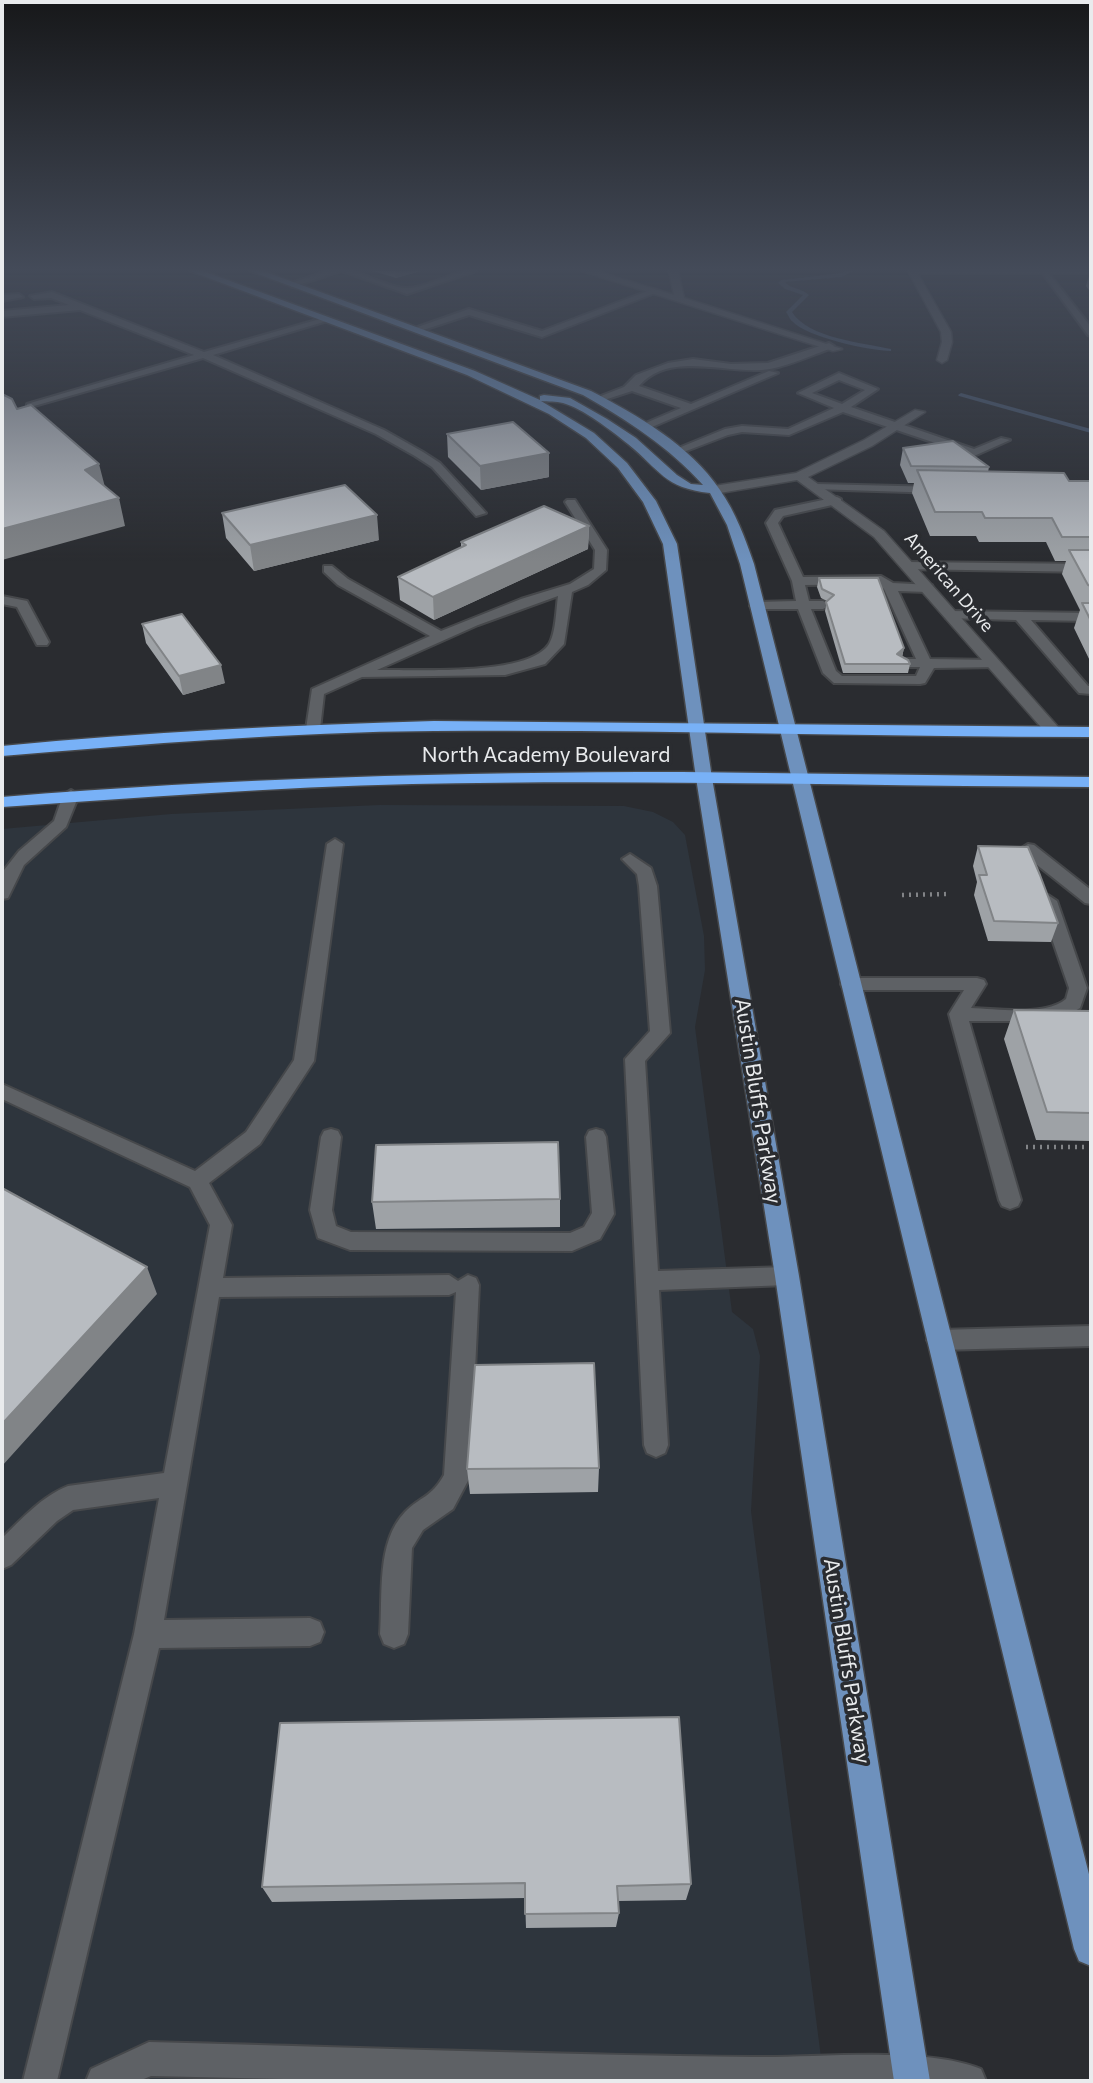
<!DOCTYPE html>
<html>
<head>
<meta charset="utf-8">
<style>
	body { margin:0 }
	#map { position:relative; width:1093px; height:2083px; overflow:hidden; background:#2a2c30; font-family:Commissioner,sans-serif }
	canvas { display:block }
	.frame { position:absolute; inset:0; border:4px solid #e9ebed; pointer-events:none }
</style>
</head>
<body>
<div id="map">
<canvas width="1093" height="2083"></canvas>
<div class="frame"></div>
</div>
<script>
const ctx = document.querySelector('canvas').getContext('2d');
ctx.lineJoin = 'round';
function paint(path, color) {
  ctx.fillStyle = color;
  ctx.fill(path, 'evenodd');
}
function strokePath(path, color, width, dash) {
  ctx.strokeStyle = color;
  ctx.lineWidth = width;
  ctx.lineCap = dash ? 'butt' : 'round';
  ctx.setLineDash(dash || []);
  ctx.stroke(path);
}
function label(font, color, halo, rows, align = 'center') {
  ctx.font = font + ' Commissioner,sans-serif';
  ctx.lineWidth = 7;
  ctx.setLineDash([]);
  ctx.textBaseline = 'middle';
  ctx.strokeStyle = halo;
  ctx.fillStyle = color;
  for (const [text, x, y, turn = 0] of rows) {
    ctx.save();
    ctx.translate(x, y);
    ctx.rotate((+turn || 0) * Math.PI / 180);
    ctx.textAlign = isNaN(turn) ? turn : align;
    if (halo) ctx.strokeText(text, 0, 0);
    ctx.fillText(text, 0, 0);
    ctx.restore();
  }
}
const built = new Path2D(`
	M 380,805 L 624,806 L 653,812 L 673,822 L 685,835 L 704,936 L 705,970 L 695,1027 L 732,1312 L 753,1329 L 760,1356 L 751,1511 L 824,2081 L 2,2081 L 2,829 L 171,814 Z`);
const stream = new Path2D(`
	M 846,271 L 853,271 L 842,277 L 785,282 C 790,289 802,288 809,295 L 792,312 C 808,338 863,343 891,349 L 891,351 C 870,351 806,337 792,321 C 791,321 787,313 786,312 L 803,295 L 785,289 L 778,283 L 781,280 L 841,273 Z
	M 961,393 L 1091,429 L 1091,433 L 959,396 L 958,395 Z`);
const path = new Path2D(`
	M 902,895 L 950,894
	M 1026,1147 L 1091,1147`);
const lane = new Path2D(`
	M 328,271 L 341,271 L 292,287 L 288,284 Z
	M 342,271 C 365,271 384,287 406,288 C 426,289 452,270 476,271 L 407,294 Z
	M 1041,271 L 1047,271 L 1091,327 L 1091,336 L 1088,335 Z
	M 653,289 L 660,291 L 542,337 L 469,315 L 417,332 L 412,329 L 469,309 L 542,331 Z
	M 52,292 L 204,352 L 327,317 L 327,321 L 213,355 L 384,430 L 423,452 L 440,463 L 486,513 L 476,516 L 432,467 L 415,456 L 376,434 L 203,358 L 27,408 L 27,404 L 194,355 L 80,310 L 2,317 L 2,311 L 69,305 L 51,298 L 34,299 L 30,296 Z
	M 2,295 L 19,294 L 23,297 L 2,301 Z
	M 829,343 L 834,346 L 832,348 C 812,355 791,365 770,369 C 728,376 671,349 639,386 L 691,404 L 769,371 L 778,373 L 645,430 L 641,429 L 641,425 L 681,408 L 632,391 L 598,402 L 593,399 L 624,387 L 636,375 L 668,363 L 693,359 L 731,364 L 768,363 Z
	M 839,373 L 878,389 L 851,407 L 974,449 L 1001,438 L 1010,440 L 974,456 L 843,412 L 789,435 L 742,432 L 728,435 L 681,453 L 671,451 L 725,429 L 742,426 L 788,429 L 834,408 L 798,393 ZM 839,380 L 865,390 L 842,404 L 812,393 Z
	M 817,484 L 940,487 L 946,490 L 940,493 L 813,489 L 811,487 Z
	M 837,497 L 841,499 L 841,503 L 783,516 L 778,523 L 803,577 L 881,576 L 893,583 L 932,585 L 933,588 L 927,592 L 898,591 L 930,659 L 994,660 L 1001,664 L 999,667 L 934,668 L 925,683 L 920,684 L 834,683 L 823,673 L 798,609 L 752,609 L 750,606 L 757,602 L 796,601 L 792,581 L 766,523 L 775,510 ZM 878,584 L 884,589 L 916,659 L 904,659 L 897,663 L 904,667 L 920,667 L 916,676 L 842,676 L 836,671 L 811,609 L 823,609 L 830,605 L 823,601 L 809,601 L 805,585 Z
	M 567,500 L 575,500 L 607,550 L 606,570 L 588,585 L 572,592 L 564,644 L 545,664 L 505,675 L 362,677 L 324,694 L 320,729 L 318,732 L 308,732 L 306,729 L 312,689 L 430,636 L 338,585 L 324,572 L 324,566 L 332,566 L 348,579 L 441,631 L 521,599 L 570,584 L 594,569 L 595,550 L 565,502 ZM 558,596 C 556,610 556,633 549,644 C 528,677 415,669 377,670 L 478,625 Z
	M 907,562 L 1091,564 L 1091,572 L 903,569 L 901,566 Z
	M 2,596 L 27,601 L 49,642 L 47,645 L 37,645 L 17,607 L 2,604 Z
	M 951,611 L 1091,613 L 1091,621 L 1031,620 L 1088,686 L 1091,686 L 1091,694 L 1079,693 L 1016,620 L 946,618 L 946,612 Z
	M 71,790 L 79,795 L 66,827 L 24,865 L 8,898 L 2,899 L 4,870 L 19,851 L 54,821 L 63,795 Z
	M 335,839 L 343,844 L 314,1061 L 260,1144 L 209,1183 L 232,1225 L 223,1278 L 449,1275 L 458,1281 L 468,1275 L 476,1278 L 479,1285 L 470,1477 L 453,1509 L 423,1530 L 412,1548 L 408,1634 L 404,1644 L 394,1648 L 384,1644 L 380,1634 C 383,1595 376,1542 405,1512 C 421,1496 431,1498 444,1475 L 456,1292 L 449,1295 L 219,1297 L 164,1620 L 310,1618 L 320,1622 L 324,1632 L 320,1642 L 310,1646 L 159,1648 L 57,2081 L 23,2081 L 134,1634 L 159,1498 L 73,1510 L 57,1521 L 11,1565 L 2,1569 L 2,1538 C 22,1519 42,1496 68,1486 L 164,1473 L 210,1225 L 190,1187 L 2,1099 L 2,1084 L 195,1171 L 246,1132 L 294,1060 L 327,844 Z
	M 1028,844 L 1034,845 L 1091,890 L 1091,904 L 1085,903 L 1022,853 L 1020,849 Z
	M 630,854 L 651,868 L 657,886 L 670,1033 L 645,1061 L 658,1271 L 787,1267 L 795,1269 L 798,1276 L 795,1283 L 787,1285 L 659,1290 L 668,1445 L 665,1453 L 656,1457 L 647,1453 L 644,1445 L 625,1059 L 650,1031 L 639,886 L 637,874 L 622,859 Z
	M 1048,895 L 1057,901 L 1087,988 L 1080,1008 L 1066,1016 L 1047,1021 L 969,1021 L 1021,1200 L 1018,1206 L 1010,1209 L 1002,1206 L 999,1200 L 949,1014 L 964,990 L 850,990 L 843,988 L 841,984 L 843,980 L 850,978 L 977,978 L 984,980 L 986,984 L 971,1008 C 997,1009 1047,1016 1066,999 L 1069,988 L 1039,901 Z
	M 331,1129 L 338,1131 L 341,1137 L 332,1210 L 336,1226 L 351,1232 L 570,1233 L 584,1227 L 592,1213 L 586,1137 L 589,1131 L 596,1129 L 603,1131 L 606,1137 L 614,1214 L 600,1239 L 572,1251 L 350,1250 L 318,1238 L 310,1210 L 321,1137 L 324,1131 Z
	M 1091,1326 L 1091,1346 L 939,1350 L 931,1347 L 927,1340 L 931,1333 L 939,1330 Z
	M 149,2042 C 351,2047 552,2055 754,2057 C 817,2058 925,2046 981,2069 L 986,2081 L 371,2081 L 151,2076 L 139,2081 L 86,2081 L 91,2069 Z`);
const street = new Path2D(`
	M 582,271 L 596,271 L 674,295 L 669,271 L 678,271 L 684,298 L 842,349 L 833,351 Z
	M 908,271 L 1091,271 L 1091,274 L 918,274 L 951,332 L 952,342 L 947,360 L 942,363 L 937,360 L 942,342 L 941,332 Z
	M 915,410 L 925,412 L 872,446 L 808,477 L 884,531 L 1059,728 L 1061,731 L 1059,734 L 1047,734 L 874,537 L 797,480 L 714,494 L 708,490 L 714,486 L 796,473 L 864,440 Z`);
const primary = new Path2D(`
	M 190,271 L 203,271 L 475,371 L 540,400 L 540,396 L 544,395 L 570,398 L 607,419 L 636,438 L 677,475 L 691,484 L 703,485 C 669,447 627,420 583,395 L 250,271 L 263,271 L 591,391 C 637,415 690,445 720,490 C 736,513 745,538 754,564 L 1091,1882 L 1091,1966 L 1079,1961 L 1074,1949 L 740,564 L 727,525 L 710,493 C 664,488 660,470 628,444 C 612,431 582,408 563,403 C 556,401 548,402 541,401 L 594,433 L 627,463 L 656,501 L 677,544 L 712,778 L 799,1276 L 930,2081 L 894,2081 L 775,1276 L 696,778 L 663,544 L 643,502 L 618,468 L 586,438 L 549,414 L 467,375 Z`);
const highway = new Path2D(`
	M 434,721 L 1091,727 L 1091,737 C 872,737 653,729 434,731 C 289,732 146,744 2,756 L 2,746 C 146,732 290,725 434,721 Z
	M 682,772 L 1091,777 L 1091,787 C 865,786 638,779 412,784 C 275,787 139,798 2,807 L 2,797 C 229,778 455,772 682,772 Z`);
const wall = new Path2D(`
	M 373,271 L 421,271 L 396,278 Z
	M 1090,271 L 1091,271 L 1091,293 L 1086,286 Z
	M 447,434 L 549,453 L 549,477 L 481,490 L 448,457 Z
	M 903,448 L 989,467 L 988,472 L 1069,481 L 1091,481 L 1091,663 L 1074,628 L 1080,610 L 1062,574 L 1066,561 L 1055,561 L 1046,542 L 979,542 L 976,536 L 930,536 L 912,493 L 914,483 L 908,483 L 900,465 Z
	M 222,513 L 379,540 L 254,571 L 226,538 Z
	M 589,526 L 588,549 L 434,620 L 400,600 L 398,577 L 461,547 L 461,542 Z
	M 819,578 L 904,648 L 902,657 L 910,664 L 908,673 L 843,673 L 825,611 L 827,601 L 821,598 L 817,587 Z
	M 142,624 L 225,683 L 183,695 L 146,643 Z
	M 978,846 L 1058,923 L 1051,942 L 988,941 L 974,895 L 977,882 L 973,866 Z
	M 1014,1010 L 1091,1011 L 1091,1141 L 1036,1140 L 1004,1039 Z
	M 560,1199 L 560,1227 L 376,1229 L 372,1202 Z
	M 599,1468 L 598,1492 L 470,1494 L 467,1469 Z
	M 280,1723 L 691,1884 L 686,1900 L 618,1901 L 619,1913 L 616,1927 L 526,1928 L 525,1898 L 272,1902 L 262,1887 Z`);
const shadedWall = new Path2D(`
	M 395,271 L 421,271 L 396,278 Z
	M 549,453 L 549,477 L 481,490 L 480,466 Z
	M 99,464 L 106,491 L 85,470 Z
	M 119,498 L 125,526 L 2,560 L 2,529 Z
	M 377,515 L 379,540 L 254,571 L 250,545 Z
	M 589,526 L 588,549 L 434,620 L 433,597 Z
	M 904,648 L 902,657 L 897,654 Z
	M 221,665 L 225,683 L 183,695 L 179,676 Z
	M 147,1267 L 157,1294 L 2,1466 L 2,1424 Z`);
const building = new Path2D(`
	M 2,394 L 12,399 L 17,409 L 31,405 L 99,464 L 85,470 L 119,498 L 2,529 Z
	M 513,422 L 549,453 L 480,466 L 447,434 Z
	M 953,441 L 989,467 L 911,466 L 903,448 Z
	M 917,470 L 1064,473 L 1069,481 L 1091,481 L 1091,537 L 1062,537 L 1052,518 L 985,518 L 982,512 L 935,512 Z
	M 345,485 L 377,515 L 250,545 L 222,513 Z
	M 544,506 L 589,526 L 433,597 L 398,577 L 466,545 L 461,542 Z
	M 1069,550 L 1091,550 L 1091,586 L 1088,585 Z
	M 819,578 L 878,578 L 904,648 L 897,654 L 908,660 L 910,664 L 845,664 L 826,602 L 834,595 L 822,589 Z
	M 1082,603 L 1091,603 L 1091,621 Z
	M 182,614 L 221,665 L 179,676 L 142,624 Z
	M 978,846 L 1028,847 L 1040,875 L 1058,923 L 994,921 L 979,875 L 987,875 Z
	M 1014,1010 L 1091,1011 L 1091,1113 L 1047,1112 Z
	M 558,1142 L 560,1199 L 372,1202 L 376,1145 Z
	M 2,1188 L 147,1267 L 2,1424 Z
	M 594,1363 L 599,1468 L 467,1469 L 475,1365 Z
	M 679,1717 L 691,1884 L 617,1886 L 619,1913 L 525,1914 L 525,1883 L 262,1887 L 280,1723 Z`);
const farStreetnames = [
	["American Drive",949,582,49]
];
const streetNames = [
	["North Academy Boulevard",546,755],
	["Austin Bluffs Parkway",758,1101,81],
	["Austin Bluffs Parkway",847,1661,81]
];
paint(built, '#2e353d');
paint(stream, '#46556b');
strokePath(lane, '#46484b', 4);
strokePath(street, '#46484b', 3);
strokePath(primary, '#46484b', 3);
strokePath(highway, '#46484b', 3);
strokePath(path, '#828487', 4.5, [2, 5]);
paint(lane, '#5e6165');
paint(street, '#5e6165');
paint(primary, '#6e91bd');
paint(highway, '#78b1f7');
paint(wall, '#9ea2a6');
paint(shadedWall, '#818487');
paint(building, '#b8bcc1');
strokePath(building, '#818487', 2);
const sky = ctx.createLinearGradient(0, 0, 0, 562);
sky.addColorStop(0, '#17181a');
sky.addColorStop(0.48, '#444b59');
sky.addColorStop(1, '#444b5900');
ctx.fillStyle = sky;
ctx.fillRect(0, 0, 1093, 562);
label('18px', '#e9ebed', '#2a2c30', farStreetnames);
label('21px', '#e9ebed', '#2a2c30', streetNames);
</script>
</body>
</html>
